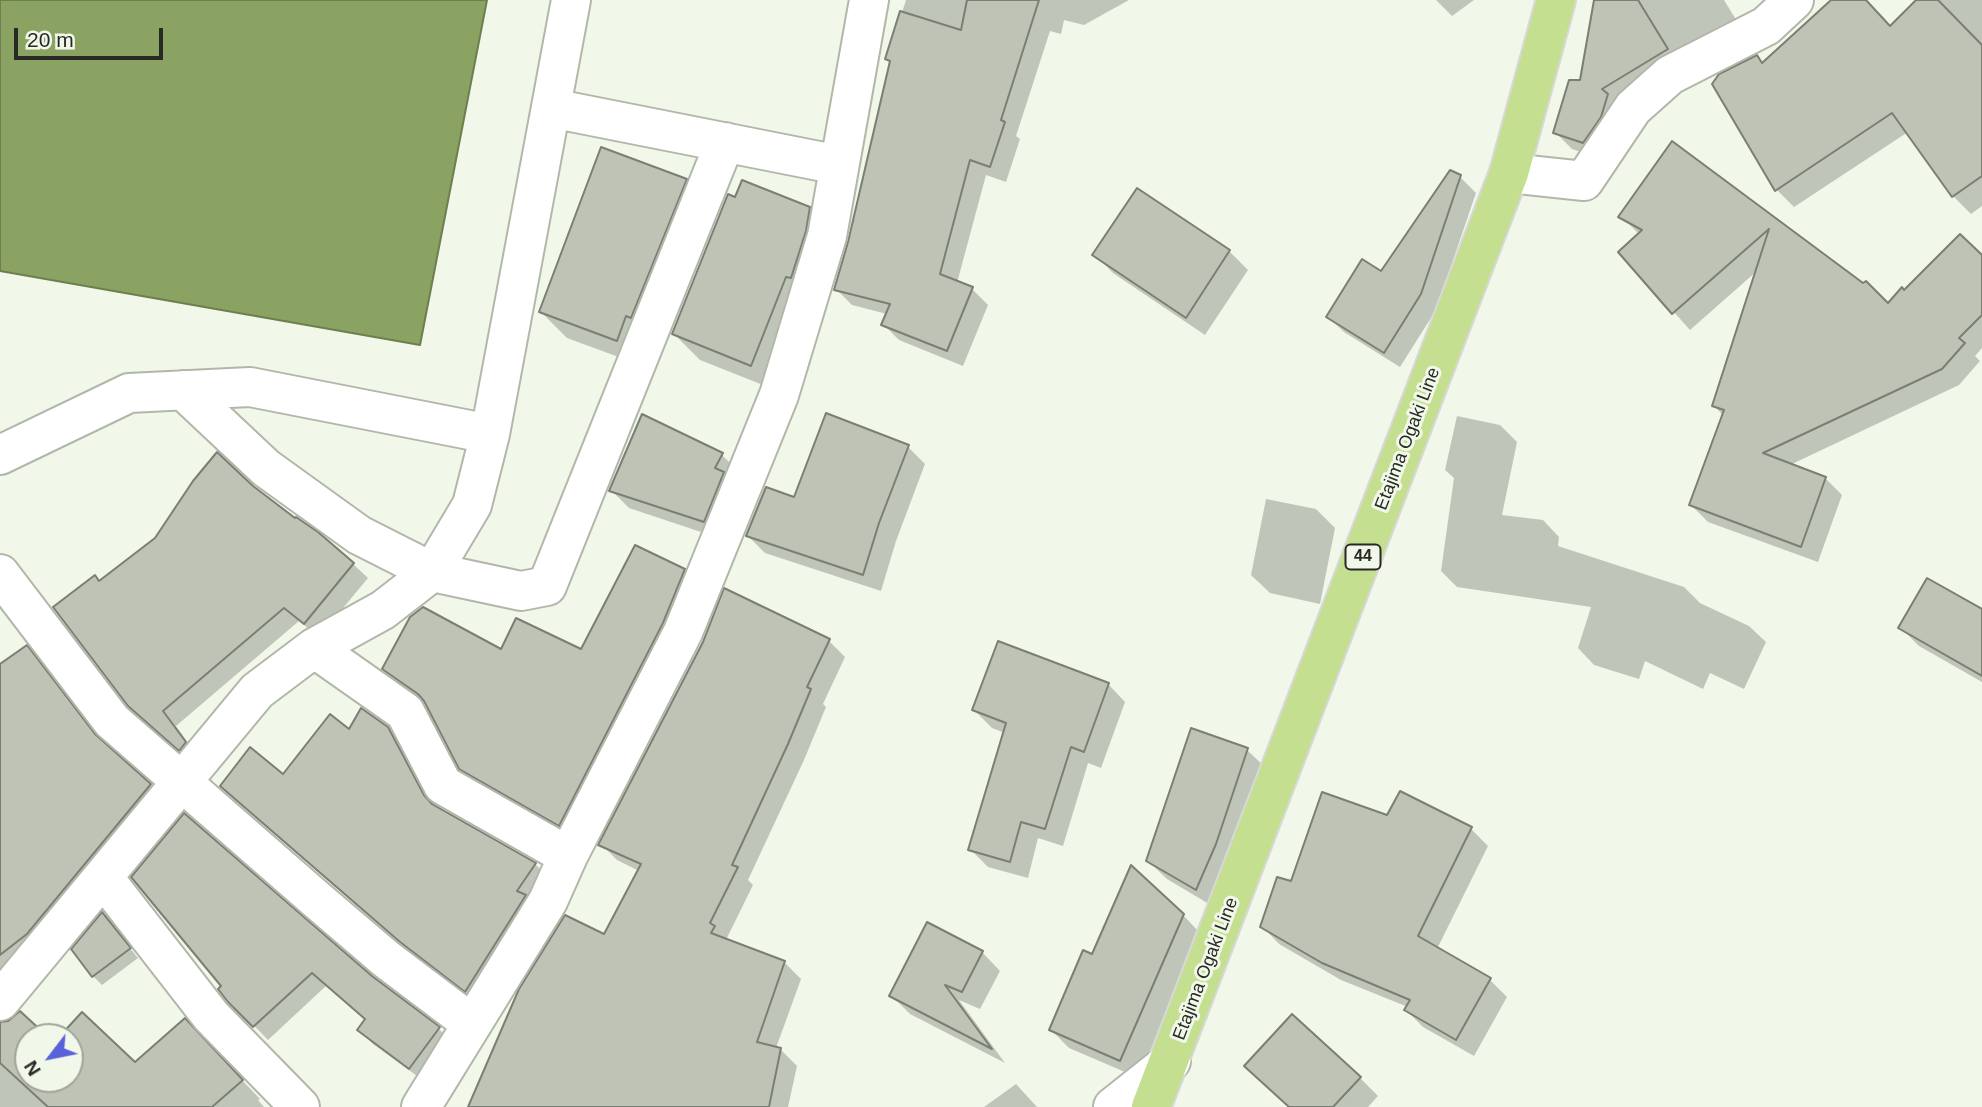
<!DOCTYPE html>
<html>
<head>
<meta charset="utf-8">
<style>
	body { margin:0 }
	#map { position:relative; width:1982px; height:1107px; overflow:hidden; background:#f1f7e9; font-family:Helvetica,sans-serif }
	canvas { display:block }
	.north { position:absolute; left:14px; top:1023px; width:70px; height:70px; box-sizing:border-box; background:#f1f7e9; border:2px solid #a0a59a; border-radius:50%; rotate:238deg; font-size:19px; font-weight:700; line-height:28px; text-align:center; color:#272924 }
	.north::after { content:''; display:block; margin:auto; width:24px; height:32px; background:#5862d9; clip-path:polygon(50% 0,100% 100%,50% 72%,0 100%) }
	.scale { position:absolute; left:14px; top:28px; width:149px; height:32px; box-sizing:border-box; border:4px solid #272924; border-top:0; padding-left:9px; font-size:21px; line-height:24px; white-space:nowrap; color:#272924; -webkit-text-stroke:5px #f1f7e9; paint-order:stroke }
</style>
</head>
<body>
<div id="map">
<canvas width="1982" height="1107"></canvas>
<div class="north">N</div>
<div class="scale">20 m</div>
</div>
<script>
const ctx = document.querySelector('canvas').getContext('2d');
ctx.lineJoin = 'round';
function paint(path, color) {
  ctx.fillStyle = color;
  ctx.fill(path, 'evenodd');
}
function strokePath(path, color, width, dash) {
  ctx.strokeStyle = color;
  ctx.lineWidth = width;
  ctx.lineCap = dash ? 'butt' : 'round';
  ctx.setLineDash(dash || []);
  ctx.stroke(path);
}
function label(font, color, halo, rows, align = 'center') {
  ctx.font = font + ' Helvetica,sans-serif';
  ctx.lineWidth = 6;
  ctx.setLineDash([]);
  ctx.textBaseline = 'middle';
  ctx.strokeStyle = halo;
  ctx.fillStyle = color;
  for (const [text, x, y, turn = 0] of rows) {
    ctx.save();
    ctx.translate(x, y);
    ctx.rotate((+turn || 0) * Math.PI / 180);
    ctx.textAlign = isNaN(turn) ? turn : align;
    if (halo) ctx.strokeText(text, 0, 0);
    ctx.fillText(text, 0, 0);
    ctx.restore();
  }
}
const water = new Path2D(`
	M 0,0 L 487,0 L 420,345 L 0,271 Z`);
const shadow = new Path2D(`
	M 906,0 L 1129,0 L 1084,25 L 1064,20 L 1061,34 L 1050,31 L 1016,136 L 1020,139 L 1006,182 L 986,175 L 957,283 L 972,289 L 988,305 L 963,366 L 899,340 L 883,324 L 887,314 L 852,305 L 836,289 L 850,243 L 891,63 L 887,59 Z
	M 1436,0 L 1474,0 L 1452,16 Z
	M 1598,0 L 1724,0 L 1743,31 L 1601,159 L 1572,149 L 1555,132 L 1581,81 Z
	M 1834,0 L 1865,0 L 1890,28 L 1918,0 L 1982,0 L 1982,206 L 1971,214 L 1953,196 L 1908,132 L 1794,207 L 1777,190 L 1756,57 L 1763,64 Z
	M 1672,144 L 1888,305 L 1905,292 L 1982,258 L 1982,348 L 1975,356 L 1980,361 L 1959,385 L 1790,465 L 1825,478 L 1842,495 L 1818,562 L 1708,522 L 1691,505 L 1724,416 L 1713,405 L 1757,271 L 1690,330 L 1620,252 L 1640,235 L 1621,216 Z
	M 1460,177 L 1476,193 L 1436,310 L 1400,367 L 1344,332 L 1328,317 L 1382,273 Z
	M 686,180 L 712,206 L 643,366 L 567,338 L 541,312 Z
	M 1138,191 L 1229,251 L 1248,270 L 1205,335 L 1113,273 L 1095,255 Z
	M 809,209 L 835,235 L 778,391 L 700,360 L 674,334 Z
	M 1457,416 L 1500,425 L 1517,442 L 1502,515 L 1543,520 L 1559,537 L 1558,546 L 1684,587 L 1700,603 L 1749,626 L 1766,642 L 1744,689 L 1710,673 L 1703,689 L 1645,661 L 1639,679 L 1594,665 L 1578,648 L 1591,607 L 1457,587 L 1441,571 L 1454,478 L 1445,470 Z
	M 908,447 L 925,464 L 896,541 L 881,591 L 765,553 L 748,536 L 795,499 Z
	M 722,455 L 740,473 L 722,539 L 629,508 L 611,490 Z
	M 252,487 L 353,564 L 368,578 L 319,637 L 299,621 L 176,726 L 199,758 L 195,764 L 145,720 L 100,583 Z
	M 1266,499 L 1316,509 L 1335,528 L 1320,604 L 1270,593 L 1251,575 Z
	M 684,571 L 702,589 L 578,843 L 480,787 L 461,768 L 428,705 L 402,687 L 384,669 L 502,652 L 582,652 Z
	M 725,591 L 829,641 L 845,657 L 823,704 L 826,707 L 804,760 L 748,880 L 753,885 L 726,940 L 784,962 L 801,979 L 776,1048 L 780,1049 L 797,1066 L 788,1107 L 790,1107 L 470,1107 L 604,937 L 639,871 L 617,860 L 601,844 L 704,643 Z
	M 1982,611 L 1982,682 L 1919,646 L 1901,628 Z
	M 27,647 L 45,666 L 108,748 L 168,804 L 0,987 L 0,666 Z
	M 1108,684 L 1125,702 L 1101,768 L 1088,763 L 1063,846 L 1038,838 L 1028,878 L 988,867 L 970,849 L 1005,733 L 992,728 L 974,710 Z
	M 387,728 L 403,744 L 436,808 L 535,864 L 550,879 L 481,1005 L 417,957 L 222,786 L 283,776 L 350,732 Z
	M 1192,731 L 1247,750 L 1266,768 L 1214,907 L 1167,879 L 1148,861 Z
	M 1388,817 L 1471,829 L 1488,846 L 1437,949 L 1490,980 L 1507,997 L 1474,1056 L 1423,1027 L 1406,1010 L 1408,1007 L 1341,980 L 1279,944 L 1262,926 L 1292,883 Z
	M 133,877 L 371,977 L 438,1028 L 452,1042 L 424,1081 L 373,1044 L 359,1030 L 367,1020 L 327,985 L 268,1040 L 229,1000 L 224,987 Z
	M 102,914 L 138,958 L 102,985 L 93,976 Z
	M 1183,915 L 1201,934 L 1139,1078 L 1069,1048 L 1051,1030 L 1092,956 Z
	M 982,952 L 1000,971 L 980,1009 L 959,1000 L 1005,1063 L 910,1014 L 891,995 Z
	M 82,1015 L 135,1064 L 203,1039 L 260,1099 L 258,1100 L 264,1107 L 0,1107 L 0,1024 L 46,1037 L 28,1037 L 28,1079 L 70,1079 L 70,1037 L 61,1037 Z
	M 1360,1078 L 1378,1096 L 1368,1107 L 1290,1107 Z
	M 1016,1084 L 1037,1107 L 984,1107 Z`);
const building = new Path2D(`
	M 967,0 L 1039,0 L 1001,120 L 1005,122 L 990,167 L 970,160 L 940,274 L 973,287 L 947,351 L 881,325 L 890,304 L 834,290 L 848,242 L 890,61 L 885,59 L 900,11 L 961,30 Z
	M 1594,0 L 1638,0 L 1668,49 L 1602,89 L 1608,94 L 1601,117 L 1583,143 L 1553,133 L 1569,80 L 1580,80 Z
	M 1831,0 L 1866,0 L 1890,26 L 1916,0 L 1938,0 L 1982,45 L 1982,176 L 1952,197 L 1892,113 L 1775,191 L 1712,84 L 1719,74 L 1757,55 L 1762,63 Z
	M 1672,141 L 1863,283 L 1866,281 L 1888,303 L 1902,287 L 1904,290 L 1960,234 L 1982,255 L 1982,315 L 1959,338 L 1965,343 L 1942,369 L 1763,453 L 1826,477 L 1801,547 L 1689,505 L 1724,410 L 1712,406 L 1769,229 L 1672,314 L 1618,252 L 1642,230 L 1618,217 Z
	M 601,147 L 687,179 L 631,318 L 626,316 L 617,341 L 539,312 Z
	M 1450,170 L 1461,175 L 1421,294 L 1384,353 L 1326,317 L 1362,259 L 1381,271 Z
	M 742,180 L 810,207 L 806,231 L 791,278 L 786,277 L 751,366 L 672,334 L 728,194 L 735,197 Z
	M 1137,188 L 1230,250 L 1186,318 L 1092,255 Z
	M 826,413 L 909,445 L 879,523 L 863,575 L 746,536 L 766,487 L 794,497 Z
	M 642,414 L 723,453 L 715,468 L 724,472 L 704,522 L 609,491 Z
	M 217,452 L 253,486 L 295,518 L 296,517 L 318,532 L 354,563 L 304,624 L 284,608 L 163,711 L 186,742 L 179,751 L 128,706 L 53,607 L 95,575 L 99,581 L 155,538 L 193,481 Z
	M 635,545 L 685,569 L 663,623 L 559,826 L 459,769 L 424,701 L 418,694 L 382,669 L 410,617 L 423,607 L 501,649 L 516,618 L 581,649 Z
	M 1927,578 L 1982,609 L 1982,676 L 1898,628 Z
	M 724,588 L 830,639 L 807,687 L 811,689 L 788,744 L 732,865 L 738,867 L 710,923 L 715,926 L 711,933 L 785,961 L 757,1042 L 781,1048 L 769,1107 L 468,1107 L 519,989 L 565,915 L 604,934 L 641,864 L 598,845 L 703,642 Z
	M 998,641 L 1109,683 L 1084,752 L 1071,747 L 1045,829 L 1021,822 L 1010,862 L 968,850 L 1006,723 L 972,710 Z
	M 27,645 L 95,734 L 151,784 L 27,934 L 0,955 L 0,664 Z
	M 361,708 L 388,727 L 424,795 L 432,804 L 536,863 L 517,891 L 526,895 L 465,992 L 400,942 L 220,786 L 250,747 L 283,774 L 330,714 L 349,729 Z
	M 1191,728 L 1248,748 L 1216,844 L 1196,890 L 1146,861 Z
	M 1400,791 L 1472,827 L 1418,936 L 1491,978 L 1456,1040 L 1404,1010 L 1410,1000 L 1322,963 L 1260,927 L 1277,877 L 1291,881 L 1322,792 L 1387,815 Z
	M 184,813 L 372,976 L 440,1027 L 409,1069 L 357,1030 L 365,1019 L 312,973 L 253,1027 L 228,1002 L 218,989 L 221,986 L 131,877 Z
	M 1131,865 L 1184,914 L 1120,1061 L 1049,1030 L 1083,950 L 1092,954 Z
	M 102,912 L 131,948 L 92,977 L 71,949 Z
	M 927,922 L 983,951 L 962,992 L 945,985 L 992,1049 L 889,996 Z
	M 20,1011 L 48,1037 L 28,1037 L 28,1079 L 70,1079 L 70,1037 L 59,1037 L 82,1012 L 135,1062 L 185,1018 L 243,1080 L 212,1107 L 48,1107 L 0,1063 L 0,1022 L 8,1021 Z
	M 1292,1014 L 1361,1077 L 1333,1107 L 1289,1107 L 1244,1066 Z`);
const street = new Path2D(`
	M 551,108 L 839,165
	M 1509,173 L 1584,181 L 1633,108 L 1670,75 L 1766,26 L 1794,0
	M 183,390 L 266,468 L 359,535 L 432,572 L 521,591 L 547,586 L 725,142
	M 490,434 L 571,0
	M 0,455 L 129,393 L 250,387 L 490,434 L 472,505 L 432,572 L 383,610 L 314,648 L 257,691 L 0,1001
	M 0,574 L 112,721 L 317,900 L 386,959 L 472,1024
	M 314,648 L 405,712 L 443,785 L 568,856
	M 103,877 L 211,1016 L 300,1107
	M 421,1107 L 548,901 L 568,856 L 683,632 L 779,395 L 827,236 L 869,0
	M 1113,1107 L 1171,1061`);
const primary = new Path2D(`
	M 1151,1107 L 1509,173 L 1556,0`);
const shields = [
	[1363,557,35]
];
const shieldNames = [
	["44",1363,557]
];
const streetNames = [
	["Etajima Ogaki Line",1408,439,-69],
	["Etajima Ogaki Line",1206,969,-69]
];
paint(water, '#8ba362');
strokePath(water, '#6d7e4f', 2);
paint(shadow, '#0003');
paint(building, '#bec3b6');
strokePath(building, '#7a7f74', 2);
strokePath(street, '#b2b7aa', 42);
strokePath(primary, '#d8d8d8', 42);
strokePath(street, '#fff', 38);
strokePath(primary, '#c5df90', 38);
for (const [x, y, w] of shields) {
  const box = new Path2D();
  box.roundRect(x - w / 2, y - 12.5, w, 25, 5);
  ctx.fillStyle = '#f1f7e9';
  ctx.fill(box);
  strokePath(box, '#272924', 2);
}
label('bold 16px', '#272924', null, shieldNames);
label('18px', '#272924', '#f1f7e9', streetNames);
</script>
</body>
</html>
